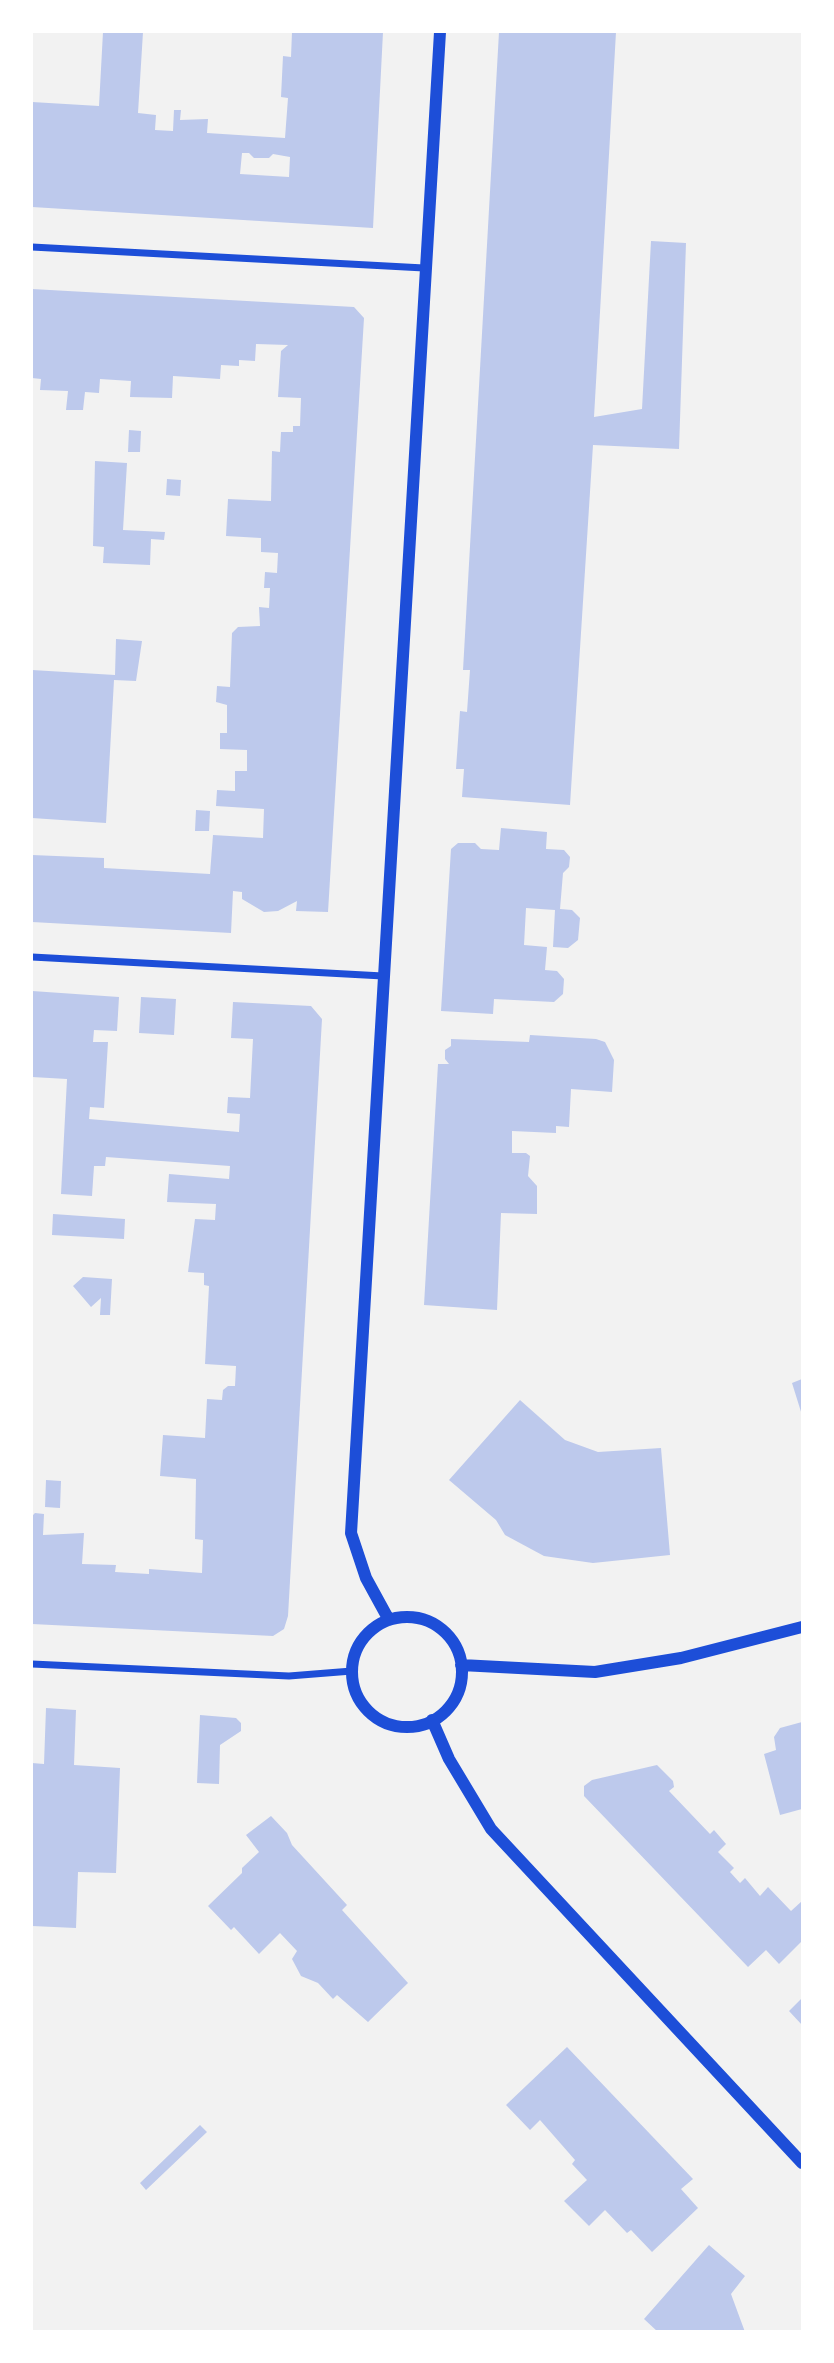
<!DOCTYPE html>
<html>
<head>
<meta charset="utf-8">
<style>
	body { margin:0 }
	#map { position:relative; width:834px; height:2363px; overflow:hidden; background:#f2f2f2; font-family:Poppins,sans-serif }
	canvas { display:block }
	.frame { position:absolute; inset:0; border:33px solid #fff; pointer-events:none }
</style>
</head>
<body>
<div id="map">
<canvas width="834" height="2363"></canvas>
<div class="frame"></div>
</div>
<script>
const ctx = document.querySelector('canvas').getContext('2d');
ctx.lineJoin = 'round';
function paint(path, color) {
  ctx.fillStyle = color;
  ctx.fill(path, 'evenodd');
}
function strokePath(path, color, width, dash) {
  ctx.strokeStyle = color;
  ctx.lineWidth = width;
  ctx.lineCap = dash ? 'butt' : 'round';
  ctx.setLineDash(dash || []);
  ctx.stroke(path);
}
const building = new Path2D(`
	M 103,32 L 143,32 L 138,113 L 156,115 L 155,130 L 173,131 L 174,110 L 181,110 L 180,120 L 208,119 L 207,133 L 285,138 L 288,98 L 281,97 L 283,56 L 291,57 L 292,32 L 383,32 L 373,228 L 32,207 L 32,102 L 99,106 ZM 242,153 L 249,153 L 254,158 L 269,158 L 273,154 L 290,157 L 289,177 L 240,174 Z
	M 499,32 L 616,32 L 594,417 L 642,409 L 651,241 L 686,243 L 679,449 L 593,445 L 570,805 L 462,797 L 464,769 L 456,769 L 460,711 L 467,712 L 470,670 L 463,670 Z
	M 32,289 L 354,307 L 364,318 L 328,912 L 296,911 L 297,901 L 278,911 L 264,912 L 242,899 L 242,892 L 233,891 L 231,933 L 32,922 L 32,855 L 104,858 L 104,868 L 210,874 L 213,835 L 263,838 L 264,809 L 216,806 L 217,790 L 235,791 L 235,771 L 247,771 L 247,750 L 220,749 L 220,733 L 227,733 L 227,705 L 216,702 L 217,686 L 230,687 L 232,633 L 238,627 L 260,626 L 259,607 L 269,608 L 270,588 L 264,588 L 265,572 L 277,573 L 278,553 L 261,552 L 261,538 L 226,536 L 228,499 L 271,501 L 272,451 L 280,452 L 281,432 L 293,432 L 293,426 L 300,426 L 301,398 L 278,397 L 281,351 L 288,345 L 256,344 L 255,361 L 239,360 L 239,366 L 221,365 L 220,379 L 173,376 L 172,398 L 130,397 L 131,381 L 100,379 L 99,393 L 85,392 L 83,410 L 66,410 L 68,391 L 40,390 L 41,379 L 32,378 Z
	M 129,430 L 141,431 L 140,452 L 128,452 Z
	M 95,461 L 127,463 L 123,530 L 165,532 L 164,540 L 151,539 L 150,565 L 103,563 L 104,547 L 93,546 Z
	M 167,479 L 181,480 L 180,496 L 166,495 Z
	M 116,639 L 142,641 L 136,681 L 114,680 L 106,823 L 32,818 L 32,670 L 115,675 Z
	M 196,810 L 210,811 L 209,831 L 195,831 Z
	M 501,828 L 547,832 L 546,849 L 564,850 L 570,857 L 569,867 L 563,873 L 560,909 L 572,910 L 580,918 L 578,940 L 568,948 L 553,947 L 555,910 L 526,908 L 524,945 L 547,947 L 545,970 L 557,971 L 564,979 L 563,994 L 554,1002 L 494,999 L 493,1014 L 441,1011 L 451,849 L 458,843 L 475,843 L 481,849 L 499,850 Z
	M 32,991 L 119,997 L 117,1031 L 94,1030 L 93,1042 L 108,1042 L 104,1108 L 90,1107 L 89,1119 L 239,1132 L 240,1114 L 227,1113 L 228,1097 L 250,1098 L 253,1039 L 231,1038 L 233,1002 L 311,1006 L 322,1019 L 288,1616 L 284,1629 L 273,1636 L 32,1624 L 32,1516 L 35,1513 L 44,1514 L 43,1535 L 84,1533 L 82,1564 L 116,1565 L 115,1572 L 149,1574 L 149,1569 L 202,1573 L 203,1540 L 195,1539 L 196,1479 L 160,1476 L 163,1435 L 205,1438 L 207,1399 L 222,1400 L 223,1390 L 228,1386 L 235,1386 L 236,1366 L 205,1364 L 209,1286 L 204,1285 L 204,1273 L 188,1272 L 195,1219 L 215,1220 L 216,1204 L 167,1202 L 169,1174 L 229,1179 L 230,1166 L 106,1157 L 105,1166 L 94,1166 L 92,1196 L 61,1194 L 67,1079 L 32,1077 Z
	M 141,997 L 176,999 L 174,1035 L 139,1033 Z
	M 530,1035 L 596,1039 L 605,1042 L 614,1060 L 612,1092 L 571,1089 L 569,1127 L 556,1126 L 556,1133 L 512,1131 L 512,1153 L 526,1153 L 530,1156 L 528,1176 L 537,1186 L 537,1214 L 501,1213 L 497,1310 L 424,1305 L 438,1064 L 449,1064 L 445,1059 L 445,1050 L 451,1046 L 451,1039 L 529,1042 Z
	M 53,1214 L 125,1219 L 124,1239 L 52,1235 Z
	M 83,1277 L 112,1279 L 110,1315 L 100,1315 L 101,1298 L 91,1307 L 73,1286 Z
	M 802,1379 L 802,1415 L 792,1383 Z
	M 520,1400 L 565,1440 L 598,1452 L 661,1448 L 670,1555 L 593,1563 L 544,1556 L 505,1535 L 496,1520 L 449,1480 Z
	M 46,1480 L 61,1481 L 60,1508 L 45,1507 Z
	M 46,1708 L 76,1710 L 74,1765 L 120,1768 L 116,1873 L 78,1872 L 76,1928 L 32,1926 L 32,1763 L 44,1764 Z
	M 200,1715 L 236,1718 L 241,1723 L 241,1731 L 220,1745 L 219,1784 L 197,1783 Z
	M 802,1722 L 802,1809 L 780,1815 L 764,1754 L 776,1750 L 774,1737 L 780,1728 Z
	M 657,1765 L 673,1781 L 674,1787 L 669,1791 L 710,1834 L 714,1830 L 726,1844 L 718,1852 L 734,1868 L 730,1872 L 740,1883 L 745,1878 L 760,1896 L 768,1887 L 791,1911 L 802,1901 L 802,1941 L 779,1964 L 766,1950 L 748,1967 L 584,1796 L 584,1786 L 592,1780 Z
	M 271,1816 L 287,1833 L 292,1845 L 347,1905 L 342,1910 L 408,1983 L 368,2022 L 337,1995 L 333,1999 L 318,1983 L 301,1976 L 292,1959 L 297,1951 L 280,1933 L 259,1954 L 234,1927 L 231,1930 L 208,1906 L 242,1873 L 242,1868 L 259,1852 L 246,1835 Z
	M 802,1998 L 802,2025 L 789,2011 Z
	M 567,2047 L 693,2179 L 681,2189 L 698,2208 L 652,2252 L 631,2230 L 627,2233 L 605,2210 L 589,2226 L 564,2201 L 587,2180 L 572,2164 L 575,2160 L 540,2120 L 530,2130 L 506,2105 Z
	M 200,2125 L 207,2132 L 146,2190 L 140,2183 Z
	M 709,2245 L 745,2276 L 731,2294 L 745,2332 L 658,2332 L 644,2319 Z`);
const minor = new Path2D(`
	M 32,247 L 424,268
	M 32,957 L 383,976
	M 32,1664 L 289,1676 L 352,1671`);
const tertiary = new Path2D(`
	M352 1672a55 55 0 1 1 110 0a55 55 0 1 1-110 0Z
	M 389,1620 L 366,1578 L 351,1533 L 440,32
	M 461,1665 L 595,1672 L 681,1658 L 802,1627
	M 432,1720 L 449,1759 L 491,1829 L 802,2163`);
paint(building, '#bdc9ec');
strokePath(minor, '#1d4ed8', 7);
strokePath(tertiary, '#1d4ed8', 12);
</script>
</body>
</html>
